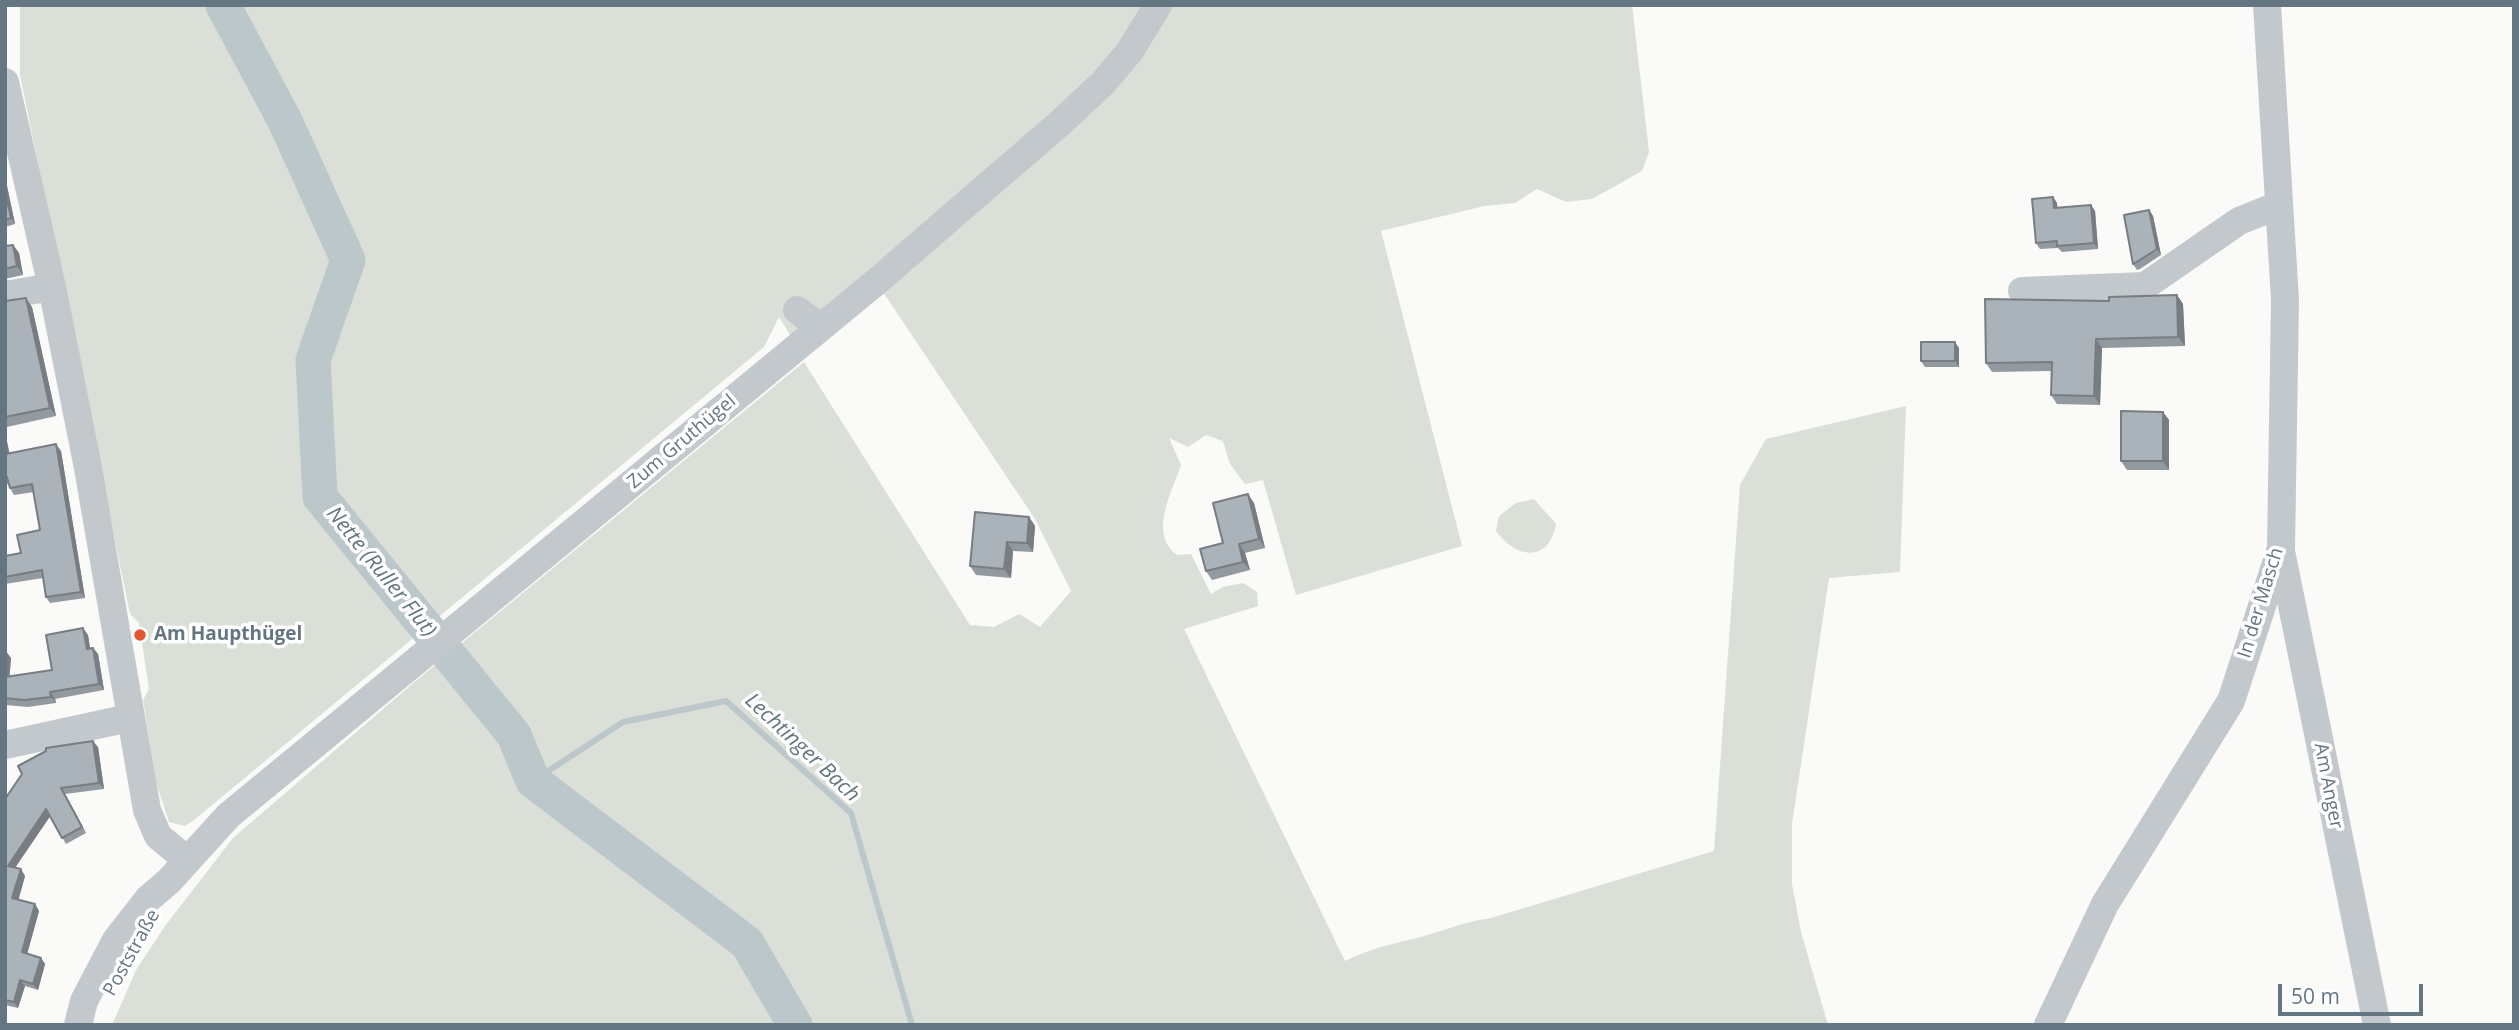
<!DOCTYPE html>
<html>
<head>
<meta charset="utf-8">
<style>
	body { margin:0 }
	#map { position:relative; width:2519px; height:1030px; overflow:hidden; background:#fafaf8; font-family:"Open Sans",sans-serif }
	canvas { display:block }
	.frame { position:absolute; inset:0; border:7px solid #657683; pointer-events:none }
	.scale { position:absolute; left:2278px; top:984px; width:145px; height:32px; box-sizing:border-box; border:4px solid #657683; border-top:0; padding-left:9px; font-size:21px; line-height:24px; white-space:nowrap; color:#657683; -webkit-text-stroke:5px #fff; paint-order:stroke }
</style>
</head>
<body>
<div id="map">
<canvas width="2519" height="1030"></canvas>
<div class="frame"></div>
<div class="scale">50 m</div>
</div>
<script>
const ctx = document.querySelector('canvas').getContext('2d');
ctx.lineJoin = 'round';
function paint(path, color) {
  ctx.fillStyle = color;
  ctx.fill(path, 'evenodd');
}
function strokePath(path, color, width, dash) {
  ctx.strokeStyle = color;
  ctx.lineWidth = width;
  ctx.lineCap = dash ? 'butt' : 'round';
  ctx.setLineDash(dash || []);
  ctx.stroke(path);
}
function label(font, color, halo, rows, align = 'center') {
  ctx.font = font + ' "Open Sans",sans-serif';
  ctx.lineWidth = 7;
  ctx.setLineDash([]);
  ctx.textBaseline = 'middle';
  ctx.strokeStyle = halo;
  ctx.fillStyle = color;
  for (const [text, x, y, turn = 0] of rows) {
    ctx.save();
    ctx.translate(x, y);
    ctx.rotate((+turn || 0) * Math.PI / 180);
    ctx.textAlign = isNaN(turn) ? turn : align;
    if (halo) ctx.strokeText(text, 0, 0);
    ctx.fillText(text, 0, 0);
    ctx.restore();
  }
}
const green = new Path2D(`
	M 20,5 L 1632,5 L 1649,152 L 1642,171 L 1592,199 L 1566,202 L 1537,189 L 1515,203 L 1484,206 L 1381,231 L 1462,546 L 1296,595 L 1263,480 L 1245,484 L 1230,464 L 1223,441 L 1206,435 L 1188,447 L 1169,438 L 1181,465 C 1172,492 1148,533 1177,555 L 1191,554 L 1211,594 L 1223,587 L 1243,583 L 1257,592 L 1258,606 L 1184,629 L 1345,961 C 1373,948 1388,945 1417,938 C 1443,931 1463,922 1491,918 L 1714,851 L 1740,485 L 1766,439 L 1906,406 L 1900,572 L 1829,578 L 1792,824 L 1792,884 L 1801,932 L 1828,1025 L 112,1025 L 136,970 L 165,926 L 233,838 L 418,679 L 804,362 L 970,625 L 994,627 L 1019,614 L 1040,627 L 1071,591 L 1035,519 L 877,283 L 797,346 L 779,317 L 764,347 L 194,820 L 185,826 L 169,822 L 156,782 L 143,700 L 149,689 L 139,623 L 130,614 L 20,75 Z
	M 1534,499 L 1556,524 C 1549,563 1516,559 1496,531 L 1499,516 L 1516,503 Z`);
const stream = new Path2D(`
	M 533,781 L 623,722 L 726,701 L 851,813 L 912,1025`);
const river = new Path2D(`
	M 223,5 L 285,121 L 348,260 L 313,360 L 320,497 L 514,735 L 533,781 L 747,943 L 795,1025`);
const minor = new Path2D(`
	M 5,82 L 52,287 L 88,468 L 147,810 L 158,836 L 187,860
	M 2022,291 L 2145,286 L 2239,221 L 2279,205
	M 5,295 L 52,287
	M 797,310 L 820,327
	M 2281,551 L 2377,1025
	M 5,745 L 129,718
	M 78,1025 L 84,1001 L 116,940 L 148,899 L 169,881 L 228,816 L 876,282 L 1060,123 L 1103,83 L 1130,51 L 1158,5
	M 2048,1025 L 2105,904 L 2231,701 L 2281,548 L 2285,300 L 2267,5`);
const wall = new Path2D(`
	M 5,184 L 7,186 L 15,224 L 5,227 Z
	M 2053,197 L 2057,203 L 2057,208 L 2091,205 L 2095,211 L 2098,249 L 2062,252 L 2058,248 L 2040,249 L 2036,243 Z
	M 2149,210 L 2153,216 L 2161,255 L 2140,269 L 2137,270 L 2133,264 Z
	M 13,245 L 19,253 L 23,275 L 5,279 L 5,246 Z
	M 2177,295 L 2183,304 L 2185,346 L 2102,348 L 2100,405 L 2057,404 L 2051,395 L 2051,371 L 1992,372 L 1986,363 L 2109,301 Z
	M 5,301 L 32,307 L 56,416 L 7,427 L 5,425 Z
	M 1959,348 L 1959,367 L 1925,367 L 1921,361 Z
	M 2163,412 L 2169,420 L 2169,470 L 2127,470 L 2121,461 Z
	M 5,432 L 9,453 L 61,451 L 85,598 L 50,603 L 46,597 L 43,578 L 5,584 L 5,556 L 21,553 L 40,530 L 34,492 L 14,495 L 10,488 L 9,484 L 5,485 Z
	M 1254,503 L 1265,548 L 1245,553 L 1250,570 L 1212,580 L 1206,571 L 1223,543 Z
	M 1029,517 L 1035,526 L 1033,552 L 1013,551 L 1011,578 L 976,575 L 970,566 Z
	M 88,635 L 90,648 L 93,648 L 98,654 L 104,690 L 55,699 L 56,703 L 28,707 L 5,705 L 5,651 L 11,658 L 9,676 L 52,670 Z
	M 98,747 L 104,789 L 65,794 L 86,833 L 66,844 L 50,816 L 15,868 L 25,876 L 18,900 L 35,904 L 39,911 L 27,954 L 41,958 L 45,964 L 38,990 L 25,986 L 18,1008 L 5,1005 L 5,799 Z`);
const shadedWall = new Path2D(`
	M 5,184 L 7,186 L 15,224 L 11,218 L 5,191 Z
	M 2053,197 L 2057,203 L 2058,214 L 2054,208 Z
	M 2091,205 L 2095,211 L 2098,249 L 2094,243 Z
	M 2149,210 L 2153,216 L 2161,255 L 2157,249 Z
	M 13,245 L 19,253 L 23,275 L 17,266 Z
	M 2177,295 L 2183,304 L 2185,346 L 2178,337 Z
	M 26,298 L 32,307 L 56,416 L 50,408 Z
	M 2096,339 L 2102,348 L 2100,405 L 2094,396 Z
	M 1955,342 L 1959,348 L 1959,367 L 1955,361 Z
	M 2163,412 L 2169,420 L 2169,470 L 2163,461 Z
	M 5,432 L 11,460 L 6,454 Z
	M 56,444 L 61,451 L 85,598 L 81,592 Z
	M 1248,494 L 1254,503 L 1265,548 L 1259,539 Z
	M 1029,517 L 1035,526 L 1033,552 L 1027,543 Z
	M 1007,542 L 1013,551 L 1011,578 L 1004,569 Z
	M 1239,544 L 1245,553 L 1250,570 L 1243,562 Z
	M 83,628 L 88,635 L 91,655 L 87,649 Z
	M 93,648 L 98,654 L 104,690 L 99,684 Z
	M 6,651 L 11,658 L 9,684 L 5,679 Z
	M 50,692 L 55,699 L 56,703 L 51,697 Z
	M 93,741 L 98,747 L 104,789 L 99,783 Z
	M 61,788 L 65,794 L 86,833 L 82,827 Z
	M 46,809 L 51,815 L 12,872 L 8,866 Z
	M 21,869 L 25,876 L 17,905 L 12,898 Z
	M 35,904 L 39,911 L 26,958 L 22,952 Z
	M 41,958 L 45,964 L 38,990 L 33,984 Z
	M 20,980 L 25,986 L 18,1008 L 14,1002 Z`);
const building = new Path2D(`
	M 5,191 L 11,218 L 5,220 Z
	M 2053,197 L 2054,208 L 2091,205 L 2094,243 L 2057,246 L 2057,241 L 2036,243 L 2032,199 Z
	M 2149,210 L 2157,249 L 2135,263 L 2133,264 L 2124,215 Z
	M 13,245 L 17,266 L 5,269 L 5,246 Z
	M 2177,295 L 2178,337 L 2096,339 L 2094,396 L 2051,395 L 2052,362 L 1986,363 L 1985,299 L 2109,301 L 2109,297 Z
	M 26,298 L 50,408 L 5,417 L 5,301 Z
	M 1921,342 L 1955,342 L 1955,361 L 1921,361 Z
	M 2121,411 L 2163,412 L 2163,461 L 2121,461 Z
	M 56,444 L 81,592 L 46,597 L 42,570 L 5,577 L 5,556 L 21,553 L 17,535 L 40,530 L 32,484 L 10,488 L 7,477 L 5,477 L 5,450 L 6,454 Z
	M 1248,494 L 1259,539 L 1239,544 L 1243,562 L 1206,571 L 1200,549 L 1223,543 L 1213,503 Z
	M 975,512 L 1029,517 L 1027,543 L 1007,542 L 1004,569 L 970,566 Z
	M 83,628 L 87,649 L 93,648 L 99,684 L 50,692 L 51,697 L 24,700 L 5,698 L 5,677 L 52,670 L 46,635 Z
	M 93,741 L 99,783 L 61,788 L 82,827 L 62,838 L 46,809 L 8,866 L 21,869 L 12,898 L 35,904 L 22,952 L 41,958 L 33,984 L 20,980 L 14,1002 L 5,1000 L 5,799 L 22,774 L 18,766 L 46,751 L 46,748 Z`);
const markers = [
	[140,635,7,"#e4572e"]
];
const streetNames = [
	["Zum Gruthügel",682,442,-40],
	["In der Masch",2261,603,-73],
	["Am Anger",2328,786,79],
	["Poststraße",132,953,-61]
];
const poiNames = [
	["Am Haupthügel",154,635]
];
const waterNames = [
	["Nette (Ruller Flut)",381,572,51],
	["Lechtinger Bach",802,748,43]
];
paint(green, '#dadfd7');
strokePath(stream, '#bbc7cb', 6);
strokePath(river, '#bbc7cb', 35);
strokePath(minor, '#c3c8cc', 28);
paint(wall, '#929a9f');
paint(shadedWall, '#777d82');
paint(building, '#aab3b9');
strokePath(building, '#777d82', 2);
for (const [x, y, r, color] of markers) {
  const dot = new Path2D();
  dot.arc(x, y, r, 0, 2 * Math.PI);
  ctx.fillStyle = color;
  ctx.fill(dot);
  strokePath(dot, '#fff', 2.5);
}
label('19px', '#657683', '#fff', streetNames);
label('bold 19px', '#657683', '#fff', poiNames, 'left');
label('italic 21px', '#60757c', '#fff', waterNames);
</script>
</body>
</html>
